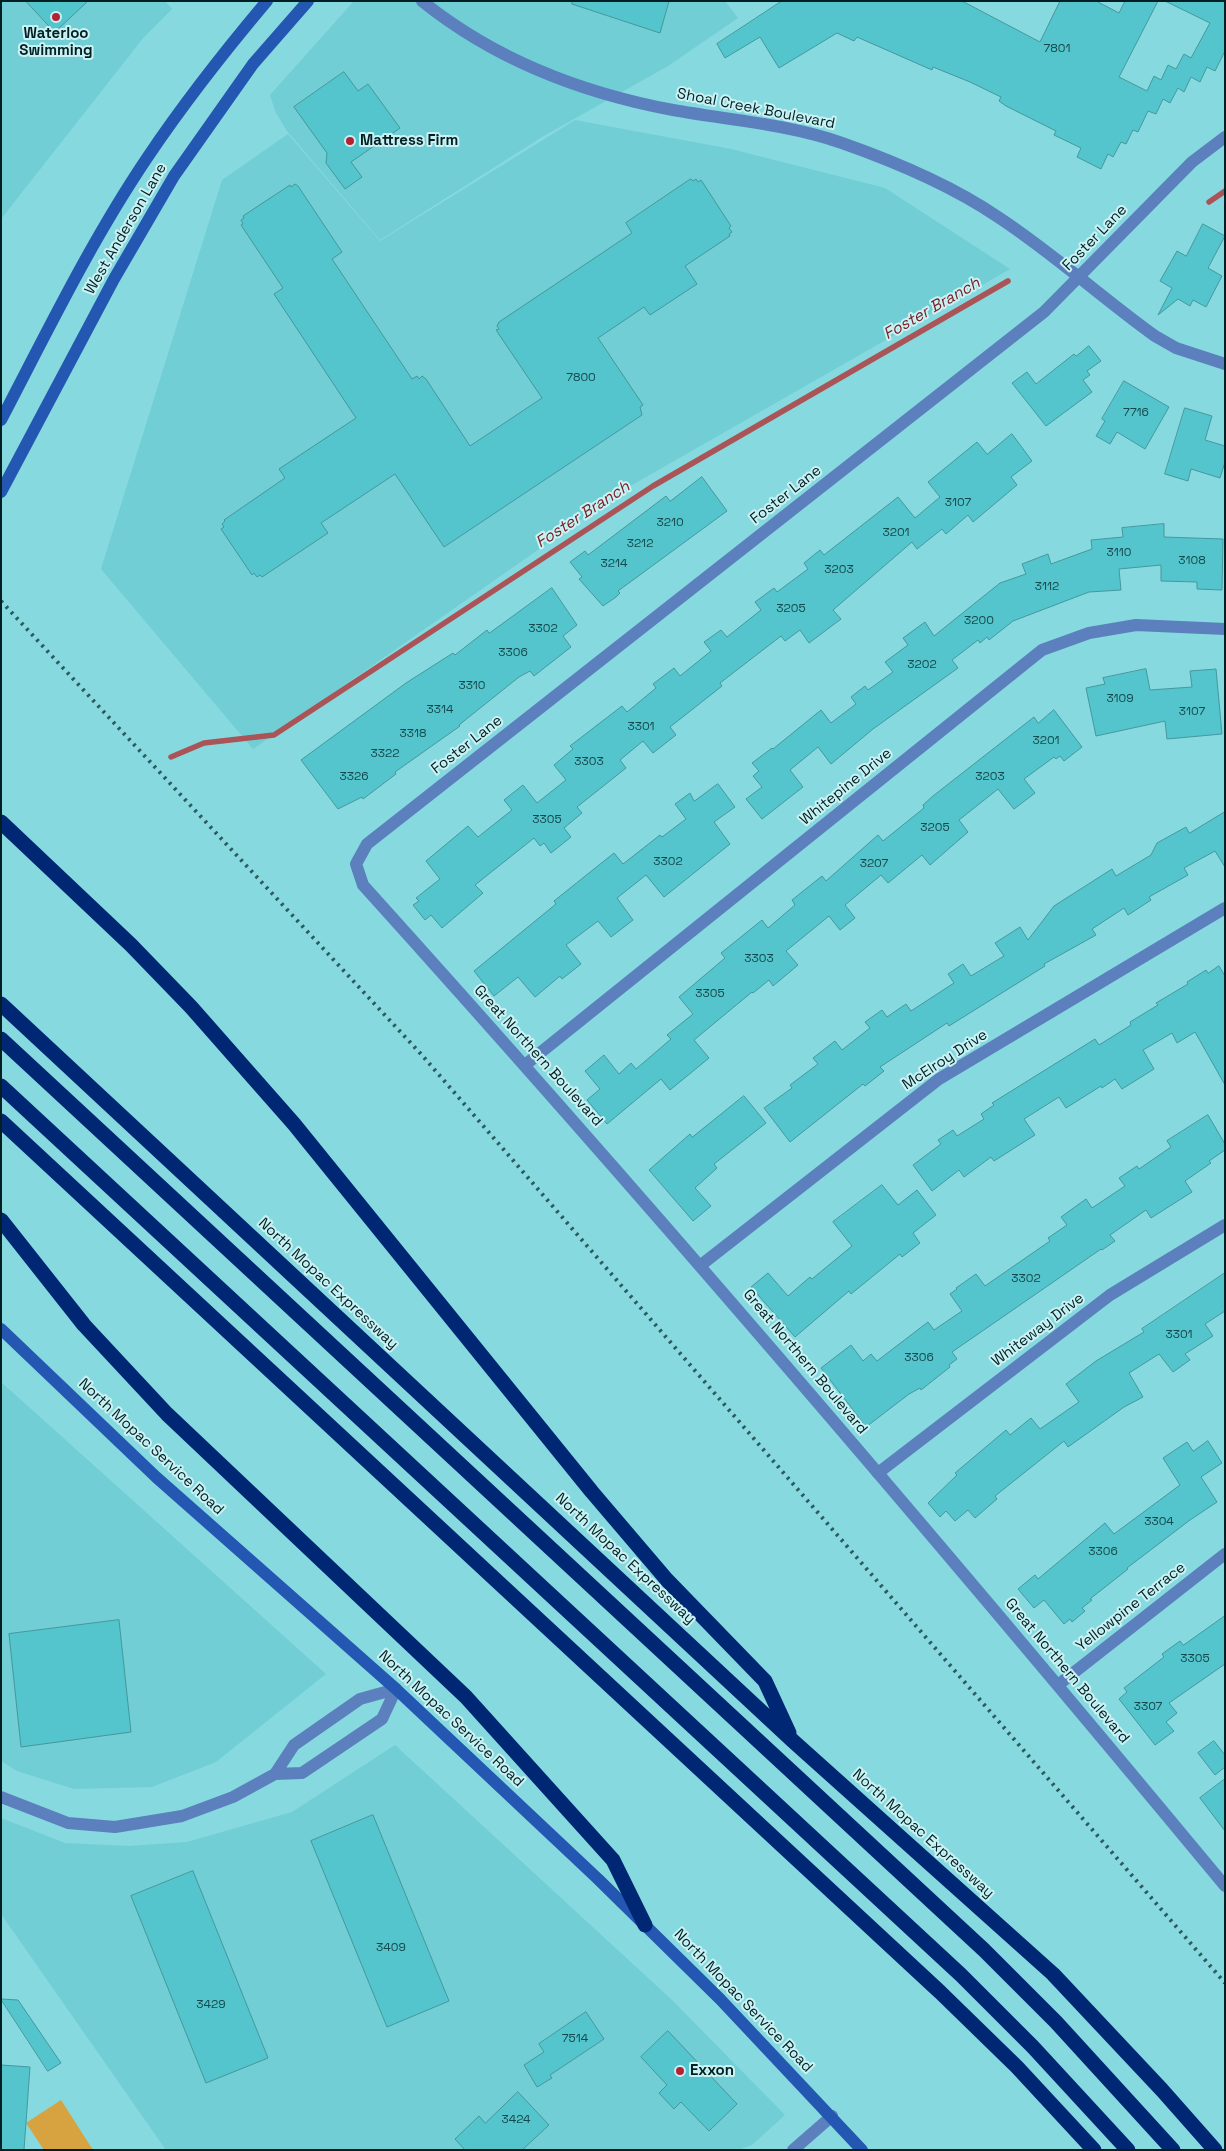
<!DOCTYPE html>
<html>
<head>
<meta charset="utf-8">
<style>
	body { margin:0 }
	#map { position:relative; width:1226px; height:2151px; overflow:hidden; background:#86d9de; font-family:"Space Grotesk",sans-serif }
	canvas { display:block }
	.frame { position:absolute; inset:0; border:2px solid #002023; pointer-events:none }
</style>
</head>
<body>
<div id="map">
<canvas width="1226" height="2151"></canvas>
<div class="frame"></div>
</div>
<script>
const ctx = document.querySelector('canvas').getContext('2d');
ctx.lineJoin = 'round';
function paint(path, color) {
  ctx.fillStyle = color;
  ctx.fill(path, 'evenodd');
}
function strokePath(path, color, width, dash) {
  ctx.strokeStyle = color;
  ctx.lineWidth = width;
  ctx.lineCap = dash ? 'butt' : 'round';
  ctx.setLineDash(dash || []);
  ctx.stroke(path);
}
function label(font, color, halo, rows, align = 'center') {
  ctx.font = font + ' "Space Grotesk",sans-serif';
  ctx.lineWidth = 4;
  ctx.setLineDash([]);
  ctx.textBaseline = 'middle';
  ctx.strokeStyle = halo;
  ctx.fillStyle = color;
  for (const [text, x, y, turn = 0] of rows) {
    ctx.save();
    ctx.translate(x, y);
    ctx.rotate((+turn || 0) * Math.PI / 180);
    ctx.textAlign = isNaN(turn) ? turn : align;
    if (halo) ctx.strokeText(text, 0, 0);
    ctx.fillText(text, 0, 0);
    ctx.restore();
  }
}
const built = new Path2D(`
	M 1,1 L 165,1 L 172,9 L 144,37 L 1,219 Z
	M 354,1 L 725,1 L 738,18 L 668,66 L 542,137 L 380,240 L 287,131 L 276,113 L 270,95 Z
	M 575,120 L 731,149 L 885,188 L 1010,269 L 625,489 L 253,749 L 101,569 L 222,180 L 288,134 L 380,241 Z
	M 1,1382 L 326,1674 L 216,1762 L 152,1787 L 74,1789 L 17,1771 L 1,1761 Z
	M 395,1745 L 672,2000 L 785,2115 L 752,2145 L 738,2150 L 166,2150 L 1,1914 L 1,1818 L 65,1843 L 129,1846 L 187,1842 L 292,1812 Z`);
const green = new Path2D(`
	M 61,2100 L 93,2150 L 44,2150 L 26,2123 Z`);
const stream = new Path2D(`
	M 1209,202 L 1225,191
	M 171,757 L 204,743 L 274,735 L 653,486 L 1008,281`);
const building = new Path2D(`
	M 26,1 L 88,1 L 55,32 Z
	M 573,1 L 669,1 L 660,33 L 572,4 Z
	M 782,1 L 962,1 L 1040,42 L 1060,1 L 1096,1 L 1119,13 L 1125,1 L 1158,1 L 1119,77 L 1147,91 L 1154,76 L 1161,80 L 1168,65 L 1176,69 L 1184,54 L 1191,58 L 1210,23 L 1165,1 L 1225,1 L 1225,51 L 1215,71 L 1207,67 L 1200,82 L 1191,77 L 1184,92 L 1178,88 L 1170,103 L 1163,99 L 1156,114 L 1148,111 L 1138,132 L 1133,130 L 1126,144 L 1121,142 L 1113,157 L 1108,154 L 1101,169 L 1077,157 L 1081,148 L 1054,135 L 1056,131 L 1006,106 L 999,101 L 1001,97 L 970,82 L 933,67 L 932,70 L 857,37 L 854,41 L 837,33 L 779,68 L 760,37 L 725,58 L 717,44 Z
	M 344,72 L 358,91 L 368,84 L 400,128 L 351,162 L 362,177 L 345,189 L 326,163 L 327,153 L 294,107 Z
	M 691,179 L 693,181 L 696,179 L 698,182 L 701,180 L 731,226 L 729,228 L 732,232 L 729,234 L 730,236 L 685,266 L 697,284 L 650,315 L 644,307 L 598,338 L 643,405 L 640,407 L 642,415 L 444,547 L 395,474 L 321,523 L 328,533 L 262,577 L 260,575 L 257,577 L 254,573 L 252,575 L 221,529 L 224,527 L 222,524 L 225,521 L 224,520 L 285,478 L 279,469 L 356,418 L 274,294 L 283,288 L 241,225 L 243,224 L 241,220 L 244,218 L 243,216 L 290,185 L 291,187 L 295,184 L 298,186 L 342,252 L 332,259 L 412,379 L 417,376 L 419,379 L 422,376 L 426,379 L 470,446 L 542,398 L 496,330 L 499,329 L 497,326 L 499,322 L 632,233 L 626,223 Z
	M 1203,224 L 1225,236 L 1208,268 L 1222,276 L 1206,307 L 1193,300 L 1190,306 L 1178,299 L 1158,315 L 1172,288 L 1160,281 L 1177,251 L 1186,256 Z
	M 1089,346 L 1101,361 L 1087,371 L 1090,375 L 1083,380 L 1092,392 L 1046,426 L 1012,383 L 1027,372 L 1036,384 L 1074,354 L 1076,356 Z
	M 1124,381 L 1169,407 L 1145,449 L 1117,432 L 1110,444 L 1096,436 L 1105,421 L 1102,419 Z
	M 1185,408 L 1212,416 L 1205,440 L 1225,446 L 1225,462 L 1220,478 L 1191,469 L 1188,481 L 1165,474 Z
	M 1012,434 L 1032,461 L 1011,477 L 1017,485 L 973,522 L 968,515 L 946,534 L 942,529 L 917,549 L 912,542 L 833,610 L 841,619 L 809,643 L 800,630 L 785,641 L 781,636 L 720,683 L 722,686 L 670,727 L 676,735 L 653,753 L 643,741 L 620,760 L 626,768 L 577,807 L 582,813 L 564,828 L 571,837 L 551,853 L 544,843 L 540,846 L 534,838 L 475,885 L 483,893 L 442,928 L 431,915 L 425,920 L 413,905 L 419,901 L 416,898 L 440,879 L 426,861 L 468,826 L 478,837 L 512,810 L 504,800 L 523,785 L 537,803 L 566,780 L 554,765 L 573,749 L 570,746 L 622,706 L 627,712 L 656,688 L 653,684 L 674,668 L 680,676 L 711,651 L 704,642 L 721,630 L 727,637 L 761,610 L 755,602 L 774,588 L 777,592 L 808,569 L 804,563 L 820,550 L 824,555 L 898,497 L 915,518 L 940,497 L 928,482 L 977,442 L 987,454 Z
	M 702,477 L 727,511 L 618,591 L 620,593 L 616,597 L 603,606 L 579,579 L 582,577 L 570,562 L 585,551 L 588,555 L 666,496 L 670,501 Z
	M 1164,524 L 1164,537 L 1223,539 L 1222,590 L 1197,589 L 1197,582 L 1161,581 L 1161,565 L 1119,569 L 1121,590 L 1089,592 L 1013,621 L 989,640 L 987,637 L 980,643 L 978,640 L 952,660 L 958,668 L 873,729 L 831,764 L 818,747 L 790,770 L 803,787 L 762,819 L 746,799 L 762,787 L 753,776 L 759,771 L 752,763 L 772,748 L 773,749 L 821,710 L 831,723 L 856,704 L 851,697 L 865,686 L 868,690 L 893,672 L 885,662 L 908,645 L 903,638 L 925,622 L 934,636 L 1000,583 L 1026,574 L 1022,564 L 1048,554 L 1051,564 L 1092,549 L 1091,540 L 1123,537 L 1122,528 Z
	M 552,588 L 577,625 L 563,636 L 571,647 L 534,676 L 530,671 L 519,677 L 459,725 L 460,726 L 395,772 L 396,774 L 363,799 L 362,797 L 338,809 L 301,760 L 406,683 L 453,653 L 455,655 L 487,630 L 489,633 Z
	M 1146,669 L 1150,690 L 1192,687 L 1190,671 L 1216,669 L 1222,734 L 1167,739 L 1165,721 L 1096,736 L 1086,688 L 1105,684 L 1103,678 Z
	M 1054,710 L 1082,747 L 1064,761 L 1060,756 L 1056,759 L 1054,757 L 1024,779 L 1035,793 L 1014,809 L 998,789 L 959,820 L 968,832 L 930,865 L 922,855 L 888,883 L 881,875 L 845,905 L 855,918 L 840,930 L 829,916 L 786,951 L 798,965 L 773,986 L 769,980 L 753,993 L 752,992 L 694,1040 L 709,1058 L 670,1090 L 661,1079 L 607,1124 L 587,1100 L 600,1089 L 585,1071 L 604,1055 L 619,1074 L 631,1063 L 636,1069 L 671,1039 L 667,1035 L 693,1014 L 679,997 L 725,958 L 721,953 L 762,920 L 768,928 L 795,905 L 792,900 L 822,876 L 826,881 L 878,835 L 883,841 L 924,808 L 923,805 L 933,796 L 1034,717 L 1038,723 Z
	M 718,784 L 735,807 L 714,822 L 730,844 L 664,897 L 646,875 L 617,898 L 633,920 L 611,937 L 598,921 L 566,945 L 581,964 L 562,979 L 560,976 L 535,997 L 518,977 L 494,996 L 474,971 L 556,904 L 554,901 L 614,853 L 623,864 L 660,835 L 662,837 L 686,819 L 675,804 L 690,793 L 694,801 Z
	M 1225,812 L 1225,867 L 1215,851 L 1184,868 L 1188,875 L 1149,897 L 1151,900 L 1128,915 L 1124,908 L 1092,929 L 1096,935 L 1044,964 L 1045,966 L 949,1026 L 947,1023 L 880,1067 L 884,1071 L 865,1086 L 863,1084 L 790,1142 L 764,1108 L 792,1088 L 790,1085 L 818,1064 L 813,1058 L 835,1041 L 842,1050 L 870,1028 L 865,1022 L 882,1010 L 887,1017 L 906,1004 L 911,1011 L 954,983 L 948,974 L 963,964 L 971,976 L 1004,956 L 995,943 L 1020,927 L 1028,940 L 1054,906 L 1112,869 L 1116,876 L 1151,855 L 1157,843 L 1186,827 L 1189,833 Z
	M 1219,966 L 1225,976 L 1225,1085 L 1195,1032 L 1177,1043 L 1172,1033 L 1143,1050 L 1154,1069 L 1122,1089 L 1115,1079 L 1102,1088 L 1101,1086 L 1066,1108 L 1059,1097 L 1024,1119 L 1035,1135 L 994,1161 L 991,1157 L 964,1177 L 959,1170 L 932,1191 L 913,1165 L 941,1144 L 938,1140 L 953,1130 L 957,1136 L 984,1119 L 981,1114 L 994,1105 L 992,1103 L 1095,1039 L 1099,1045 L 1131,1025 L 1130,1022 L 1158,1005 L 1156,1003 L 1188,984 L 1187,982 L 1206,970 L 1208,973 Z
	M 744,1096 L 766,1123 L 714,1164 L 717,1168 L 695,1188 L 711,1206 L 693,1221 L 649,1170 L 690,1134 L 692,1137 Z
	M 1208,1115 L 1225,1144 L 1225,1150 L 1209,1161 L 1211,1163 L 1185,1181 L 1192,1192 L 1151,1218 L 1146,1210 L 1110,1235 L 1115,1241 L 1102,1250 L 1101,1249 L 952,1352 L 957,1359 L 949,1365 L 950,1367 L 921,1390 L 920,1388 L 909,1394 L 866,1427 L 821,1368 L 851,1345 L 863,1361 L 871,1354 L 877,1361 L 928,1322 L 934,1330 L 962,1311 L 950,1294 L 957,1289 L 956,1288 L 976,1274 L 985,1286 L 1050,1241 L 1048,1238 L 1067,1225 L 1061,1217 L 1086,1199 L 1092,1208 L 1125,1186 L 1119,1178 L 1137,1166 L 1139,1169 L 1171,1147 L 1167,1141 Z
	M 882,1185 L 898,1205 L 917,1190 L 936,1215 L 913,1233 L 920,1243 L 902,1257 L 900,1254 L 851,1294 L 849,1291 L 795,1337 L 751,1287 L 768,1273 L 788,1296 L 810,1277 L 812,1279 L 852,1246 L 833,1222 Z
	M 1225,1273 L 1225,1311 L 1205,1324 L 1213,1336 L 1185,1354 L 1190,1360 L 1173,1372 L 1159,1354 L 1129,1373 L 1143,1397 L 1124,1407 L 1068,1447 L 1064,1441 L 995,1496 L 997,1499 L 975,1518 L 968,1510 L 955,1521 L 946,1511 L 940,1517 L 928,1503 L 957,1475 L 955,1473 L 1006,1430 L 1010,1435 L 1031,1418 L 1040,1429 L 1079,1402 L 1066,1384 L 1096,1361 L 1144,1332 L 1142,1329 Z
	M 1208,1441 L 1222,1463 L 1201,1477 L 1217,1502 L 1190,1520 L 1127,1568 L 1128,1569 L 1090,1599 L 1092,1600 L 1082,1608 L 1085,1611 L 1072,1622 L 1070,1619 L 1064,1624 L 1044,1600 L 1034,1608 L 1018,1589 L 1035,1575 L 1038,1579 L 1105,1523 L 1114,1534 L 1180,1485 L 1163,1458 L 1187,1442 L 1193,1451 Z
	M 1225,1616 L 1225,1664 L 1169,1703 L 1177,1713 L 1166,1722 L 1174,1731 L 1155,1745 L 1119,1699 L 1127,1692 L 1124,1688 L 1164,1657 L 1162,1654 L 1180,1641 L 1183,1645 Z
	M 119,1620 L 131,1732 L 21,1747 L 9,1634 Z
	M 1214,1741 L 1225,1755 L 1225,1767 L 1215,1775 L 1198,1753 Z
	M 1225,1779 L 1225,1831 L 1200,1798 Z
	M 373,1815 L 449,2001 L 387,2027 L 311,1841 Z
	M 193,1871 L 268,2058 L 206,2083 L 131,1896 Z
	M 1,1999 L 18,2000 L 61,2063 L 48,2071 Z
	M 586,2012 L 604,2039 L 550,2075 L 552,2078 L 537,2087 L 524,2065 L 544,2052 L 539,2044 Z
	M 668,2031 L 737,2104 L 709,2131 L 681,2102 L 674,2109 L 659,2093 L 667,2085 L 641,2057 Z
	M 1,2065 L 30,2067 L 24,2150 L 1,2150 Z
	M 518,2092 L 549,2125 L 522,2150 L 465,2150 L 455,2139 L 479,2116 L 485,2123 Z`);
const minor = new Path2D(`
	M 525,1065 L 1042,650 L 1089,633 L 1136,625 L 1225,629
	M 701,1265 L 939,1079 L 1225,908
	M 878,1473 L 1110,1295 L 1225,1225
	M 1058,1685 L 1225,1554
	M 275,1774 L 302,1773 L 382,1719 L 396,1689
	M 1,1797 L 68,1823 L 115,1827 L 182,1816 L 233,1797 L 275,1774 L 294,1745 L 360,1699 L 396,1689`);
const tertiary = new Path2D(`
	M 422,1 C 494,59 582,93 673,110 C 729,120 788,124 842,143 C 896,162 951,185 998,217 C 1053,253 1102,298 1155,336 L 1176,348 L 1225,364
	M 1225,137 L 1192,162 L 1044,312 L 367,844 L 356,864 L 363,885 C 658,1212 944,1547 1225,1886
	M 793,2150 L 832,2116`);
const secondary = new Path2D(`
	M 1,420 C 47,332 91,241 147,158 C 184,103 224,52 267,1
	M 1,492 L 114,279 L 174,176 L 253,64 L 308,1
	M 1,1329 L 156,1477 L 396,1689 L 598,1879 L 720,1999 L 862,2150`);
const motorway = new Path2D(`
	M 1,822 L 131,945 L 191,1007 L 294,1124 L 592,1492 L 667,1580 L 765,1681 L 789,1733
	M 1,1004 L 793,1741 L 1053,1974 L 1162,2090 L 1215,2150
	M 1,1039 L 984,1950 L 1056,2022 L 1173,2150
	M 1,1086 L 961,1975 L 1033,2047 L 1128,2150
	M 1,1121 L 940,1992 L 1017,2067 L 1094,2150
	M 1,1220 L 84,1325 L 167,1414 L 466,1697 L 613,1860 L 645,1925`);
const rail = new Path2D(`
	M 1,601 L 421,1054 L 1225,1983`);
const markers = [
	[56,17,5,"#b32133"],
	[350,141,5,"#b32133"],
	[680,2071,5,"#b32133"]
];
const numberNames = [
	["7801",1057,49],
	["7800",581,378],
	["7716",1136,413],
	["3107",958,503],
	["3210",670,523],
	["3201",896,533],
	["3212",640,544],
	["3110",1119,553],
	["3108",1192,561],
	["3214",614,564],
	["3203",839,570],
	["3112",1047,587],
	["3205",791,609],
	["3200",979,621],
	["3302",543,629],
	["3306",513,653],
	["3202",922,665],
	["3310",472,686],
	["3109",1120,699],
	["3314",440,710],
	["3107",1192,712],
	["3301",641,727],
	["3318",413,734],
	["3201",1046,741],
	["3322",385,754],
	["3303",589,762],
	["3326",354,777],
	["3203",990,777],
	["3305",547,820],
	["3205",935,828],
	["3302",668,862],
	["3207",874,864],
	["3303",759,959],
	["3305",710,994],
	["3302",1026,1279],
	["3301",1179,1335],
	["3306",919,1358],
	["3304",1159,1522],
	["3306",1103,1552],
	["3305",1195,1659],
	["3307",1148,1707],
	["3409",391,1948],
	["3429",211,2005],
	["7514",575,2039],
	["3424",516,2120]
];
const poiNames = [
	["Waterloo",56,34,"center"],
	["Swimming",56,51,"center"],
	["Mattress Firm",360,141],
	["Exxon",690,2071]
];
const streetNames = [
	["Shoal Creek Boulevard",756,109,11],
	["West Anderson Lane",126,229,-60],
	["Foster Lane",1095,238,-46],
	["Foster Lane",786,495,-38],
	["Foster Lane",467,745,-38],
	["Whitepine Drive",846,787,-39],
	["Great Northern Boulevard",538,1056,48],
	["McElroy Drive",945,1060,-33],
	["North Mopac Expressway",328,1284,43],
	["Whiteway Drive",1038,1330,-37],
	["Great Northern Boulevard",805,1362,50],
	["North Mopac Service Road",151,1447,43],
	["North Mopac Expressway",625,1559,43],
	["Yellowpine Terrace",1131,1607,-38],
	["Great Northern Boulevard",1067,1671,50],
	["North Mopac Service Road",451,1719,43],
	["North Mopac Expressway",923,1834,42],
	["North Mopac Service Road",743,2001,46]
];
const waterNames = [
	["Foster Branch",932,309,-30],
	["Foster Branch",583,515,-33]
];
paint(built, '#70ced4');
paint(green, '#d6a340');
strokePath(stream, '#ab5458', 5.5);
paint(building, '#54c5cc');
strokePath(building, '#44989d', 1);
strokePath(minor, '#5c7fbd', 12);
strokePath(tertiary, '#5c7fbd', 12);
strokePath(secondary, '#2457b2', 12);
strokePath(motorway, '#002773', 15);
strokePath(rail, '#2b5b5e', 4, [2.5, 5]);
for (const [x, y, r, color] of markers) {
  const dot = new Path2D();
  dot.arc(x, y, r, 0, 2 * Math.PI);
  ctx.fillStyle = color;
  ctx.fill(dot);
  strokePath(dot, '#caf2f4', 2);
}
label('12px', '#15494d', null, numberNames);
label('bold 15px', '#002023', '#caf2f4', poiNames, 'left');
label('15px', '#002023', '#caf2f4', streetNames);
label('italic 16px', '#772026', '#caf2f4', waterNames);
</script>
</body>
</html>
